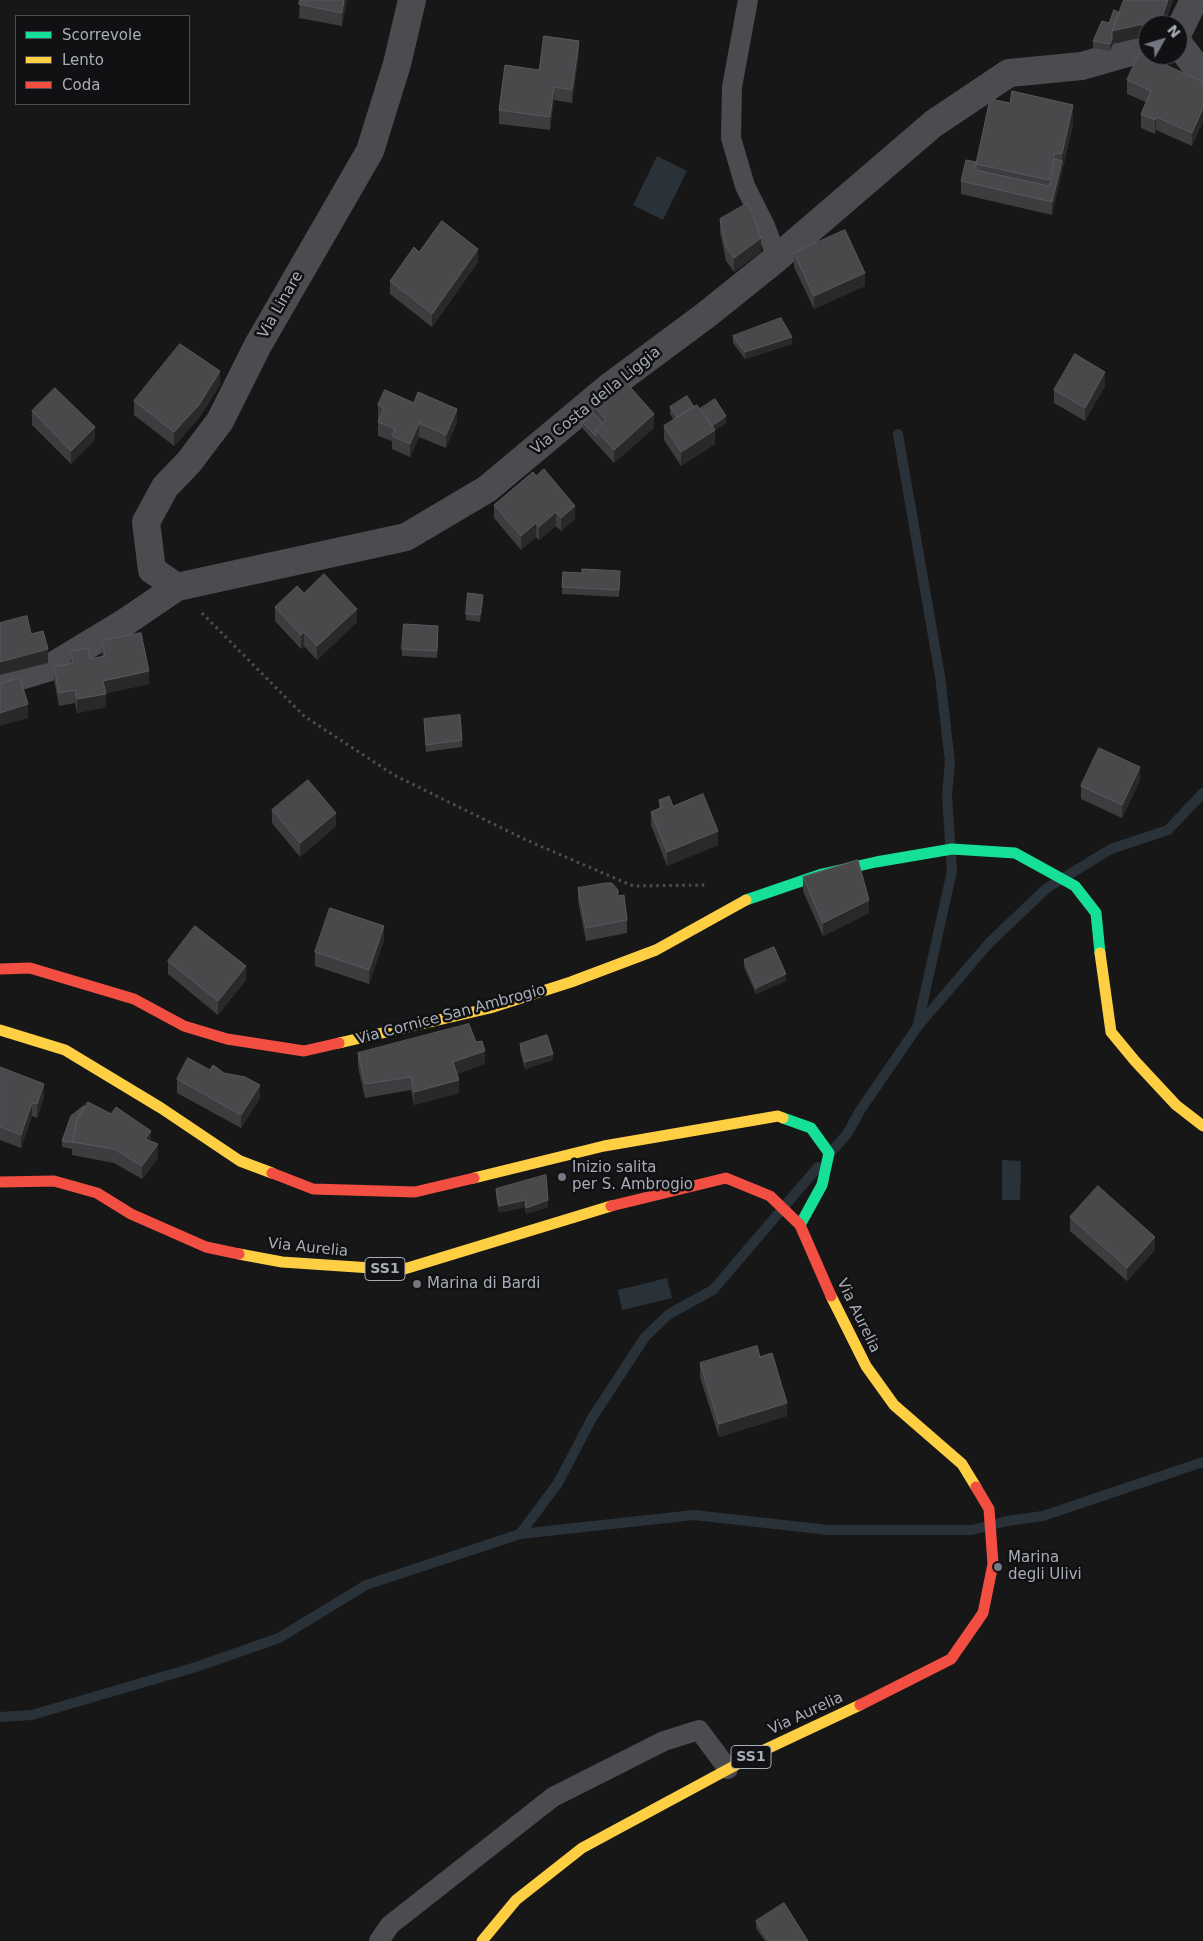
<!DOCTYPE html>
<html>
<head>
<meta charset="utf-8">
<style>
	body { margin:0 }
	#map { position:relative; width:1203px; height:1941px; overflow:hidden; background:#171717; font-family:"DejaVu Sans",sans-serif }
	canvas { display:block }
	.legend { position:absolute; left:15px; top:15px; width:175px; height:90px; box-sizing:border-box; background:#111113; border:1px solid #4d4f55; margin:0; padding:6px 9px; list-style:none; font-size:15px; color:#a8adb8 }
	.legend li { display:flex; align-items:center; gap:10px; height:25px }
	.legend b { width:25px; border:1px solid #4d4f55 }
	.north { position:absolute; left:1138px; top:15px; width:50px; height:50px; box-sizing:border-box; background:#111113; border:1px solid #4d4f55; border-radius:50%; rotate:51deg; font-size:14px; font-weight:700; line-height:20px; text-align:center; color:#a8adb8 }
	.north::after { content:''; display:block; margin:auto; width:18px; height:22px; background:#757880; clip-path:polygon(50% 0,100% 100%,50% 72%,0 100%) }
</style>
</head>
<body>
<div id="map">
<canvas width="1203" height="1941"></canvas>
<ul class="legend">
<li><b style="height:6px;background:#16e098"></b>Scorrevole</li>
<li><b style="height:6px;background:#ffcf43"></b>Lento</li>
<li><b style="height:6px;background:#f24e42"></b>Coda</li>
</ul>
<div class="north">N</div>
</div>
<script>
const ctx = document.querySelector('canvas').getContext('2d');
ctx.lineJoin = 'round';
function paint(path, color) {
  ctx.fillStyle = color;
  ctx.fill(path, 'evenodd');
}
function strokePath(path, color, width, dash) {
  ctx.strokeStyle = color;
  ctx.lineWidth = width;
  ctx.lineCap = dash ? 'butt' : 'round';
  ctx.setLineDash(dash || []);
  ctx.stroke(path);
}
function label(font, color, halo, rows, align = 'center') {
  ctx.font = font + ' "DejaVu Sans",sans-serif';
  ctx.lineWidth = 5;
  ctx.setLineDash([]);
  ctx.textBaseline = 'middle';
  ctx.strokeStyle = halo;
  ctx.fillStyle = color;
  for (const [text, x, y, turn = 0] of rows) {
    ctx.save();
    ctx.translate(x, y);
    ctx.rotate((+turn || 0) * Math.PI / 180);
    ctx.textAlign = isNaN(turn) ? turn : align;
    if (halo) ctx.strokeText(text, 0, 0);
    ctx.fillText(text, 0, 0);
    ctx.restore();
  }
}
const water = new Path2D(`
	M 657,156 L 687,171 L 663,220 L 633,205 Z
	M 1002,1160 L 1021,1161 L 1020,1200 L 1002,1200 Z
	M 667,1278 L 672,1298 L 622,1310 L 618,1290 Z`);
const stream = new Path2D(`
	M 898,434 L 940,676 L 950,762 L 947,795 L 952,871 L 918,1024
	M 831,1152 L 847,1134 L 861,1109 L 918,1026 L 989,943 L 1047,888 L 1111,849 L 1168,830 L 1203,793
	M 520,1534 L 694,1515 L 829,1530 L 972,1530 L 1007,1521 L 1043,1516 L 1203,1462
	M 0,1717 L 32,1715 L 196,1667 L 279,1638 L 366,1585 L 520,1534 L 558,1483 L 592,1418 L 645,1337 L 669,1314 L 713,1290 L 818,1167`);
const path = new Path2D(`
	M 202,613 L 304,716 L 394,775 L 524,839 L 633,886 L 708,885`);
const lane = new Path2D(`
	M 748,0 L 732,87 L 731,138 L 745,186 L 765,226 L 777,258
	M 379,1941 L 390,1925 L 553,1797 L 664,1741 L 699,1730 L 728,1769`);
const street = new Path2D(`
	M 1178,33 L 1194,0
	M 1178,43 L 1203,76
	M 177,587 L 152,570 L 146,522 L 165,487 L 189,462 L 220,421 L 258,345 L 370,151 L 397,64 L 412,0
	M 0,682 L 53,666 L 124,623 L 177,587 L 406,537 L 487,489 L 609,387 L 706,315 L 777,258 L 933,124 L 1009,73 L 1082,66 L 1148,47`);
const fast = new Path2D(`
	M 746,900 L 822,874 L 876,862 L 952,849 L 1015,853 L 1075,886 L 1096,913 L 1100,953
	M 783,1118 L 811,1128 L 829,1153 L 822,1185 L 800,1225`);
const slow = new Path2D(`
	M 1100,953 L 1111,1032 L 1135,1061 L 1176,1105 L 1203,1126
	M 0,1030 L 65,1050 L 161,1108 L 240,1161 L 272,1173
	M 339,1043 L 490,1008 L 571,982 L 656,950 L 746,900
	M 474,1178 L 604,1146 L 778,1116 L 783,1118
	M 239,1254 L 282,1262 L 401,1270 L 611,1206
	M 831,1296 L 866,1366 L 894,1405 L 962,1464 L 976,1487
	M 482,1941 L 516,1900 L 582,1848 L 760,1752 L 860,1705`);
const jam = new Path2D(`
	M 0,969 L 30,968 L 134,999 L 184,1026 L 227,1039 L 304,1051 L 339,1043
	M 272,1173 L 313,1189 L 415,1192 L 474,1178
	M 0,1182 L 54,1181 L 97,1193 L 131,1214 L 206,1247 L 239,1254
	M 611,1206 L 726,1178 L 770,1196 L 800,1225 L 831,1296
	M 860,1705 L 951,1659 L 983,1613 L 993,1564 L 989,1509 L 976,1487`);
const wall = new Path2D(`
	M 300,0 L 347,0 L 342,26 L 299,18 Z
	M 1173,0 L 1164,25 L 1148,25 L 1113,44 L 1110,51 L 1093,48 L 1093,41 L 1109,23 L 1120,13 Z
	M 579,54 L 572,103 L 554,100 L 550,130 L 499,124 L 499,110 L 539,70 Z
	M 1127,80 L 1203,82 L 1203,121 L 1192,146 L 1156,130 L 1155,134 L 1141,128 L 1141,114 L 1146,102 L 1127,94 Z
	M 1073,124 L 1052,215 L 961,194 L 961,181 L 976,162 Z
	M 720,219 L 761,252 L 734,272 L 726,261 L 720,232 Z
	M 419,252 L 478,262 L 432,327 L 390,294 L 390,281 Z
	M 794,253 L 865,286 L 814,309 L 794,267 Z
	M 733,336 L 792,344 L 745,359 L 733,343 Z
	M 220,385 L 199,418 L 174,446 L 134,415 L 134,401 Z
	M 1105,386 L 1085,421 L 1054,403 L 1054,390 Z
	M 414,403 L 457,422 L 446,448 L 419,437 L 410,457 L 392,449 L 392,441 L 378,436 L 378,422 L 379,419 L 378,419 L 378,405 Z
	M 594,407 L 654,428 L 614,463 L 583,429 L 583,423 L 594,413 Z
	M 670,407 L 694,407 L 700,409 L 726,423 L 715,430 L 715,444 L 681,466 L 664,440 L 664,426 L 674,420 L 670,414 Z
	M 32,411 L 95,440 L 71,464 L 32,425 Z
	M 533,472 L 575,519 L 561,531 L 556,526 L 539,540 L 536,537 L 521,550 L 494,518 L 494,505 Z
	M 620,571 L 619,597 L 562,594 L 562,587 L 582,573 Z
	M 304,593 L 357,622 L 317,660 L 304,646 L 301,649 L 275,621 L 275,607 Z
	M 483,602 L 480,622 L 466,620 L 466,614 Z
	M 438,633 L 437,658 L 402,656 L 402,649 Z
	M 102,641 L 149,684 L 106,693 L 106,707 L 77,713 L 75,703 L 59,706 L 54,680 L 54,667 L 70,664 L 70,651 L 90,659 L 102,656 Z
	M 424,719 L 462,740 L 462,747 L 426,752 Z
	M 1140,780 L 1122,818 L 1081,799 L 1081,786 Z
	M 659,800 L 718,845 L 667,866 L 651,825 L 651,812 L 659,808 Z
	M 272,810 L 336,826 L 300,857 L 272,823 Z
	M 803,877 L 869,913 L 823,936 L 803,891 Z
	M 578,888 L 618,896 L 627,920 L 627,933 L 586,941 L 578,901 Z
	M 384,940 L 369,984 L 315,966 L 315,952 Z
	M 744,960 L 786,981 L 756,994 L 744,967 Z
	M 168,961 L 246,980 L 218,1015 L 168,974 Z
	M 520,1044 L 553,1060 L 525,1069 L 520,1051 Z
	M 358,1053 L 485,1064 L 457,1074 L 459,1093 L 414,1105 L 411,1090 L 365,1098 L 358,1067 Z
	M 0,1067 L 44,1097 L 37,1118 L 32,1116 L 21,1148 L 0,1140 Z
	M 210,1070 L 260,1098 L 241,1128 L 177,1093 L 177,1079 Z
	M 62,1141 L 151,1141 L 158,1158 L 142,1179 L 114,1163 L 72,1155 L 72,1149 L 62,1147 Z
	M 496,1189 L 548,1207 L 526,1214 L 525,1207 L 499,1213 L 496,1196 Z
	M 1070,1217 L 1155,1250 L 1127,1281 L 1070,1231 Z
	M 760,1357 L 787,1416 L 719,1437 L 700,1377 L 700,1363 Z
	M 756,1921 L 808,1941 L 765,1941 L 756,1928 Z`);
const shadedWall = new Path2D(`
	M 344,0 L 347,0 L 342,26 L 342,13 Z
	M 1168,0 L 1173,0 L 1164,25 L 1148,25 L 1148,36 L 1113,44 L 1110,51 L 1110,44 L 1112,31 Z
	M 579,41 L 579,54 L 572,103 L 572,90 Z
	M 554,87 L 554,100 L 550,130 L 550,117 Z
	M 1073,105 L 1073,124 L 1052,215 L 1052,202 L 1062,161 L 1062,154 Z
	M 1203,108 L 1203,121 L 1192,146 L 1192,133 Z
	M 1156,117 L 1156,130 L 1155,134 L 1155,120 Z
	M 1055,153 L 1055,172 L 1049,199 L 1049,180 Z
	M 761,238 L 761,252 L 734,272 L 734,258 Z
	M 478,249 L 478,262 L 432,327 L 432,314 Z
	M 865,273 L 865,286 L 814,309 L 814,296 Z
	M 792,337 L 792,344 L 745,359 L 745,352 Z
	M 220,371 L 220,385 L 199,418 L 174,446 L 174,432 Z
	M 1105,372 L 1105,386 L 1085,421 L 1085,408 Z
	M 457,409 L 457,422 L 446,448 L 446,435 Z
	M 654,414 L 654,428 L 614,463 L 614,450 Z
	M 726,416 L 726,423 L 715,430 L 715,444 L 681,466 L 681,452 L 709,427 Z
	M 419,423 L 419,437 L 410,457 L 410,444 Z
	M 95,427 L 95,440 L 71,464 L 71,451 Z
	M 575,506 L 575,519 L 561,531 L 561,518 Z
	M 556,512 L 556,526 L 539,540 L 539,527 Z
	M 536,523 L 536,537 L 521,550 L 521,536 Z
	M 483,595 L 483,602 L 480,622 L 480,615 Z
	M 357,609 L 357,622 L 317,660 L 317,646 Z
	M 304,632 L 304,646 L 301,649 L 301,635 Z
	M 48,649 L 48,663 L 0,675 L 0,662 Z
	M 149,671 L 149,684 L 103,694 L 103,681 Z
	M 106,694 L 106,707 L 77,713 L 77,699 Z
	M 28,704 L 28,718 L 0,726 L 0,713 Z
	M 1140,767 L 1140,780 L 1122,818 L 1122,805 Z
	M 336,813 L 336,826 L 300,857 L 300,843 Z
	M 718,831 L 718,845 L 667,866 L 667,852 Z
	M 869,900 L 869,913 L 823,936 L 823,923 Z
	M 384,926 L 384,940 L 369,984 L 369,970 Z
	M 246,966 L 246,980 L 218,1015 L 218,1001 Z
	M 786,974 L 786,981 L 756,994 L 756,988 Z
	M 485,1051 L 485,1064 L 453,1075 L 453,1062 Z
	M 553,1054 L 553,1060 L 525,1069 L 525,1062 Z
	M 459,1080 L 459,1093 L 414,1105 L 414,1092 Z
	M 44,1084 L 44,1097 L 37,1118 L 37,1104 Z
	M 260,1085 L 260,1098 L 241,1128 L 241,1115 Z
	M 32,1103 L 32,1116 L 21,1148 L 21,1135 Z
	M 151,1131 L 151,1145 L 145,1139 Z
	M 158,1144 L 158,1158 L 142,1179 L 142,1166 Z
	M 525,1200 L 525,1207 L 499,1213 L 499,1206 Z
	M 548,1200 L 548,1207 L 526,1214 L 526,1208 Z
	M 1155,1237 L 1155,1250 L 1127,1281 L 1127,1268 Z
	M 787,1403 L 787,1416 L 719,1437 L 719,1424 Z`);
const building = new Path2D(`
	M 300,0 L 344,0 L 342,13 L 299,4 Z
	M 1124,0 L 1168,0 L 1161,20 L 1112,31 Z
	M 1114,10 L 1120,13 L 1112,31 L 1112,39 L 1110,44 L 1093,41 L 1102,21 L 1109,23 Z
	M 544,36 L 579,41 L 572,90 L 554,87 L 550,117 L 499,110 L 505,65 L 539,70 Z
	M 1140,53 L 1203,82 L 1203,108 L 1192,133 L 1156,117 L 1155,120 L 1141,114 L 1151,91 L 1127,80 Z
	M 1012,91 L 1073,105 L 1062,154 L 1055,153 L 1049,180 L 976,164 L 990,99 L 1010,103 Z
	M 1055,159 L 1062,161 L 1052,202 L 961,181 L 966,160 L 976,162 L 976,170 L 1049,186 Z
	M 748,203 L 761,238 L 734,258 L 726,247 L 720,219 Z
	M 442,221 L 478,249 L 432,314 L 390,281 L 414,247 L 419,252 Z
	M 845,230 L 865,273 L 814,296 L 794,253 Z
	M 781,318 L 792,337 L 745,352 L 733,336 Z
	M 180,344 L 220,371 L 199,405 L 174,432 L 134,401 Z
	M 1075,354 L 1105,372 L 1085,408 L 1054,390 Z
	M 624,380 L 654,414 L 614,450 L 596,430 L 606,420 L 594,407 Z
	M 55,388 L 95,427 L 71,451 L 32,411 Z
	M 385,390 L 414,403 L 418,392 L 457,409 L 446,435 L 419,423 L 410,444 L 392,436 L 395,429 L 378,422 L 384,408 L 378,405 Z
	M 687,396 L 694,407 L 677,417 L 670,407 Z
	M 715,399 L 726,416 L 712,426 L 700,409 Z
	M 697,405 L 715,430 L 681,452 L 664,426 Z
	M 594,413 L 603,423 L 596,430 L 596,436 L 583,423 Z
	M 544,469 L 575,506 L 561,518 L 556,512 L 539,527 L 536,523 L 521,536 L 494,505 L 533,472 L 536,476 Z
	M 582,569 L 620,571 L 619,590 L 562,587 L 563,572 L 582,573 Z
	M 324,574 L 357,609 L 317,646 L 304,632 L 301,635 L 275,607 L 297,586 L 304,593 Z
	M 468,593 L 483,595 L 480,615 L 466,614 Z
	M 27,616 L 31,634 L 43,631 L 48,649 L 0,662 L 0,623 Z
	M 404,624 L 438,626 L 437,651 L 402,649 Z
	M 141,633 L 149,671 L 103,681 L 106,694 L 77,699 L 75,690 L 59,693 L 54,667 L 73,663 L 70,651 L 88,648 L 90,659 L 105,656 L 102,641 Z
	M 20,678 L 28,704 L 0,713 L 0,684 Z
	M 460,715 L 462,740 L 426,745 L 424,719 Z
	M 1099,748 L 1140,767 L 1122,805 L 1081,786 Z
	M 308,780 L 336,813 L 300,843 L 272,810 Z
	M 703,794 L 718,831 L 667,852 L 651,812 L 662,807 L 659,800 L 669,796 L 673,806 Z
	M 858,860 L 869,900 L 823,923 L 803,877 Z
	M 606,883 L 612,883 L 618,890 L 618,896 L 624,895 L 627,920 L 586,928 L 578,888 Z
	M 330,908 L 384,926 L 369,970 L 315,952 Z
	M 195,926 L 246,966 L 218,1001 L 168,961 Z
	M 774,947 L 786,974 L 756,988 L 744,960 Z
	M 469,1024 L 476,1042 L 482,1041 L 485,1051 L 453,1062 L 459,1080 L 414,1092 L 411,1077 L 365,1084 L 358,1053 Z
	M 547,1035 L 553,1054 L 525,1062 L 520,1044 Z
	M 188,1058 L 210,1070 L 213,1065 L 224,1073 L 245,1077 L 260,1085 L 241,1115 L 177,1079 Z
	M 0,1067 L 44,1084 L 37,1104 L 32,1103 L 21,1135 L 0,1127 Z
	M 88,1102 L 111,1114 L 116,1107 L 151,1131 L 145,1139 L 158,1144 L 142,1166 L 114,1149 L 72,1142 L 78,1117 Z
	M 84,1106 L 85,1107 L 78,1117 L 72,1142 L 62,1141 L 71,1116 Z
	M 546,1175 L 548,1200 L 526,1208 L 525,1200 L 499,1206 L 496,1189 Z
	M 1098,1186 L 1155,1237 L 1127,1268 L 1070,1217 Z
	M 757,1346 L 760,1357 L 772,1353 L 787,1403 L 719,1424 L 700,1363 Z
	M 784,1903 L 808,1941 L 769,1941 L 756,1921 Z`);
const markers = [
	[562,1177,5,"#757880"],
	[417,1284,5,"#757880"],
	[998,1567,5,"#757880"]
];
const shields = [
	[385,1269,40],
	[751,1757,40]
];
const shieldNames = [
	["SS1",385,1269],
	["SS1",751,1757]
];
const streetNames = [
	["Via Linare",281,305,-60],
	["Via Costa della Liggia",596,401,-39],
	["Via Cornice San Ambrogio",451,1015,-15],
	["Via Aurelia",308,1248,6],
	["Via Aurelia",858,1316,64],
	["Via Aurelia",806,1714,-25]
];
const poiNames = [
	["Inizio salita",572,1168],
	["per S. Ambrogio",572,1185],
	["Marina di Bardi",427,1284],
	["Marina",1008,1558],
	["degli Ulivi",1008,1575]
];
paint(water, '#2a3239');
strokePath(stream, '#2a3239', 10);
strokePath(path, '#4d4e52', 3, [2.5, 4]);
strokePath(lane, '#4b4c50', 20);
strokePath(street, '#4b4c50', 28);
strokePath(fast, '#16e098', 11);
strokePath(slow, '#ffcf43', 11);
strokePath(jam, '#f24e42', 11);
paint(wall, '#3d3d3f');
paint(shadedWall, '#29292a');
paint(building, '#49494c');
strokePath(building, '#58595d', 1);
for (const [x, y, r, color] of markers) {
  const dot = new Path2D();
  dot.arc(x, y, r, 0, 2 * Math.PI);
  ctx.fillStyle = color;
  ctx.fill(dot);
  strokePath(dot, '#111113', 2);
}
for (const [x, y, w] of shields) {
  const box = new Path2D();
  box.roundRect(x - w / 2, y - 11.5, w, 23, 4);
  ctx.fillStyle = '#111113';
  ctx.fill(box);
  strokePath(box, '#a8adb8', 1);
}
label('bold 14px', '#a8adb8', null, shieldNames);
label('15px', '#a8adb8', '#111113', streetNames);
label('15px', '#a8adb8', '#111113', poiNames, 'left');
</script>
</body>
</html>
